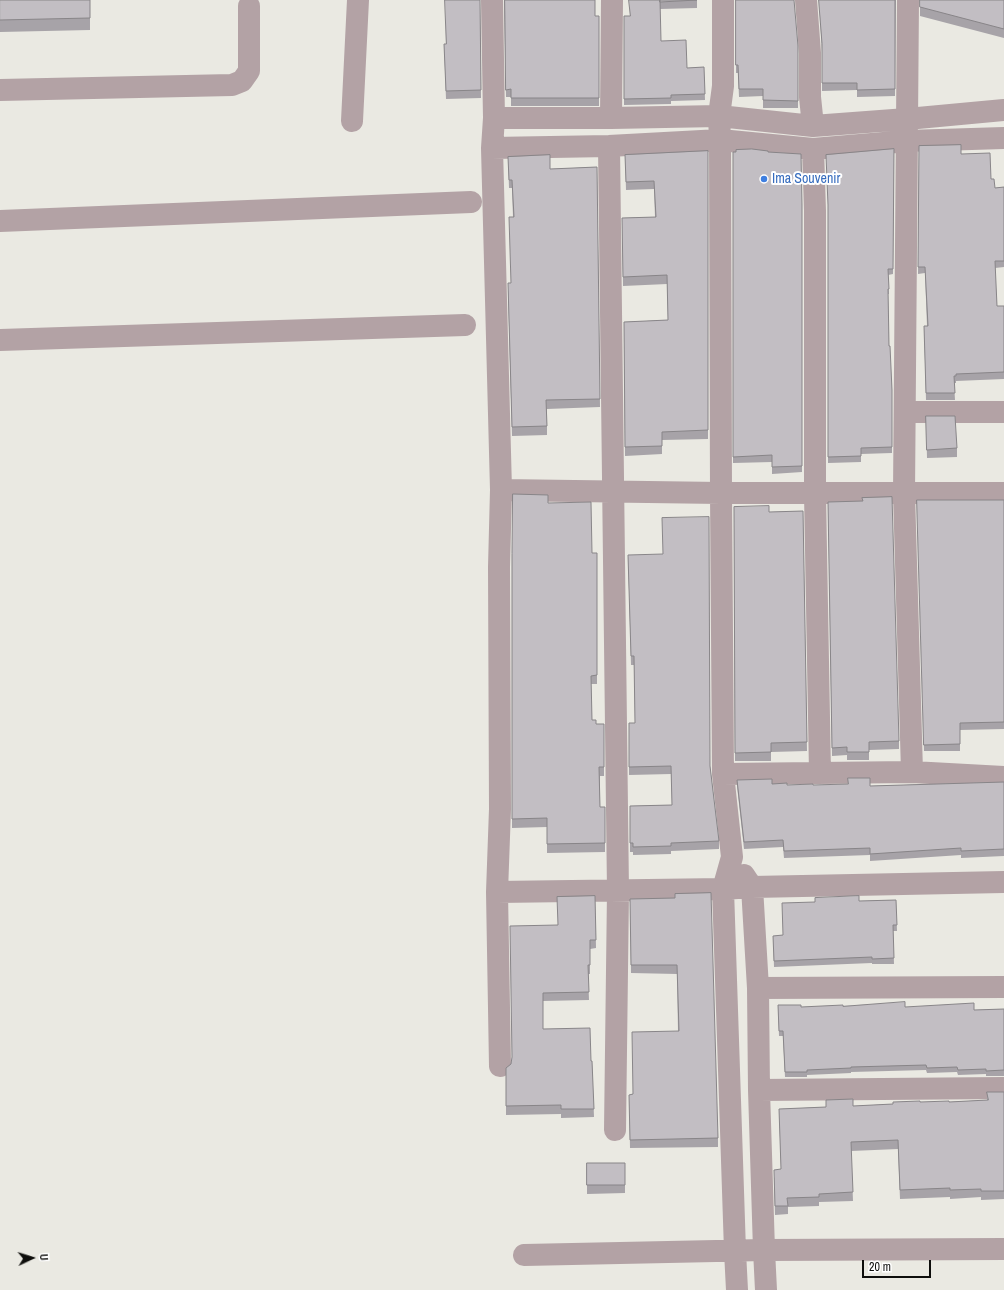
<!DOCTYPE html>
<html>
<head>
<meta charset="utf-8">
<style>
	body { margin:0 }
	#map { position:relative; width:1004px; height:1290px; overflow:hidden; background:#eae9e2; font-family:"Archivo Narrow",sans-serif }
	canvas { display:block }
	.north { position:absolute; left:12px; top:1238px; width:40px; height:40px; -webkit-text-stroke:3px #fff; paint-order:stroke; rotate:86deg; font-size:11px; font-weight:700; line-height:16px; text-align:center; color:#0e0e0c }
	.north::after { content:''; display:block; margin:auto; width:14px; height:18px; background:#0e0e0c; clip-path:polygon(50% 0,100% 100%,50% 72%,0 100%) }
	.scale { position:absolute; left:862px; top:1260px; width:69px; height:18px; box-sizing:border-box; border:2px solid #0e0e0c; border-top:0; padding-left:5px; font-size:12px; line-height:14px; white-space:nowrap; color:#0e0e0c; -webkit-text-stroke:3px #fff; paint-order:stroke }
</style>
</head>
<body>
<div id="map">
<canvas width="1004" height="1290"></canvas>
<div class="north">U</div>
<div class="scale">20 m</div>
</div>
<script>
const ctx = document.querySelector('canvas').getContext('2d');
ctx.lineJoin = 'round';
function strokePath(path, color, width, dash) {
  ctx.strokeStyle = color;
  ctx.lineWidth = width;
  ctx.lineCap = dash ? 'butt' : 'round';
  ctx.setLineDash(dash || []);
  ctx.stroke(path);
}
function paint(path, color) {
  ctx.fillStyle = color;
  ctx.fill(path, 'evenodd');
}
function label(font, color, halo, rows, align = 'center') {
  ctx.font = font + ' "Archivo Narrow",sans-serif';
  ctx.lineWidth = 4;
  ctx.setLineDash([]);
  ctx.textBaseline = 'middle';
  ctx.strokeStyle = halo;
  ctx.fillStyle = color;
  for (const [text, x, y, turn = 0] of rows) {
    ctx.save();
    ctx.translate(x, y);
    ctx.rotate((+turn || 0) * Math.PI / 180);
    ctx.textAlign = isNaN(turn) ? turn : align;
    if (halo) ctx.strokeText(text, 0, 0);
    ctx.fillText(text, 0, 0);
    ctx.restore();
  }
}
const minor = new Path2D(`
	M 492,0 L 494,118 L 492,148 L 501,490 L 499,567 L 500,809 L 497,892 L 500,1066
	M 723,0 L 723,86 L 719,116 L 720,140 L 721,493 L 723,774 L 732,857 L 723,889 L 735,1251 L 737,1290
	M 806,0 L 810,53 L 810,97 L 813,126
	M 908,0 L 904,493 L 912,772
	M 0,90 L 232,85 L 242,81 L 249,71 L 249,6
	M 494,118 L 611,118 L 719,116 L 813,126 L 907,119 L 1004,110
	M 611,118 L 612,0
	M 352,121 L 358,0
	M 609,146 L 618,891 L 615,1130
	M 492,148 L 609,146 L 720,140 L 813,149 L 907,141 L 1004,138
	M 813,149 L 815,211 L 815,494 L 820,773
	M 0,221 L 471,202
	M 0,340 L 465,325
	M 905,412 L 1004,412
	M 501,490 L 721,493 L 1004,493
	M 723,774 L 912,772 L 1004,777
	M 744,875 L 752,887 L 758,988 L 759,1090 L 764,1250 L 766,1290
	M 497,892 L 723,889 L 752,887 L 1004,882
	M 758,988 L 1004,987
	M 759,1090 L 1004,1088
	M 524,1255 L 764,1250 L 1004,1249`);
const wall = new Path2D(`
	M 0,0 L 90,0 L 90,30 L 0,32 Z
	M 480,0 L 481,98 L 446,99 L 444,44 L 446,44 Z
	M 504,0 L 595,16 L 599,16 L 599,106 L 511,106 L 511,97 L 506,97 Z
	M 660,0 L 697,0 L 697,8 L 660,9 Z
	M 736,0 L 798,46 L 798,108 L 763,108 L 763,96 L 739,97 L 738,73 L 736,73 Z
	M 819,0 L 896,0 L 895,96 L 857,97 L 857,90 L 822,91 L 822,52 Z
	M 920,0 L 1004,0 L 1004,38 L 920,16 Z
	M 624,16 L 661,41 L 687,68 L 704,67 L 705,100 L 671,101 L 671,104 L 624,105 Z
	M 919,146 L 961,154 L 991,179 L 995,188 L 1004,187 L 1004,267 L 995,268 L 997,306 L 1004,306 L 1004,379 L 956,381 L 956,383 L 954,383 L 955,400 L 926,400 L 924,326 L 927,326 L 925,273 L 918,274 Z
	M 894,149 L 893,274 L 888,275 L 889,294 L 888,294 L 889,346 L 892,390 L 892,453 L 861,454 L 861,462 L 828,463 L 828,211 Z
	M 708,151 L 708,439 L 662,440 L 662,454 L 625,456 L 624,322 L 668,320 L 667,284 L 623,286 L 622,218 L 655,217 L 654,189 L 626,190 L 625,155 Z
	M 733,152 L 768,152 L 802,205 L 802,472 L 772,474 L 772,462 L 733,463 Z
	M 508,157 L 550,169 L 597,167 L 600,407 L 547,409 L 547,435 L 512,436 L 508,292 L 511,283 L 513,217 L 512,188 L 509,188 Z
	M 926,416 L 957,448 L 957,457 L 927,458 Z
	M 917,500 L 1004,500 L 1004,729 L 960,730 L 960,751 L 924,751 Z
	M 828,502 L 899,741 L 899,749 L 869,750 L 869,760 L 847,760 L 847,755 L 832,756 Z
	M 548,503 L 592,553 L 597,553 L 597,684 L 591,684 L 592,720 L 596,724 L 604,724 L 604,776 L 600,776 L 600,807 L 605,807 L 605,852 L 547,853 L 547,827 L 512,828 L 512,554 Z
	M 734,507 L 769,512 L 803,511 L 807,751 L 771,752 L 771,761 L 735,761 Z
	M 628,555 L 710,766 L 719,841 L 719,849 L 671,851 L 671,854 L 633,855 L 633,852 L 630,852 L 630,806 L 672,805 L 671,774 L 629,775 L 629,723 L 635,723 L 634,665 L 631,665 Z
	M 737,780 L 772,784 L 787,785 L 813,785 L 870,786 L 1004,782 L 1004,856 L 961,858 L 961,855 L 870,861 L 870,855 L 784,858 L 783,847 L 744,849 L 737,786 Z
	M 595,896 L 596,948 L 590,949 L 590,974 L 588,974 L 589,1000 L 543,1001 L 543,1029 L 591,1061 L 592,1061 L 594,1117 L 561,1118 L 561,1114 L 506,1115 L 506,1068 L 511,1064 L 558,925 Z
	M 675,898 L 718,1138 L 718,1147 L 630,1148 L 629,1095 L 633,1094 L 678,1031 L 677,974 L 631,973 L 630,899 Z
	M 896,900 L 897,931 L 893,931 L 894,964 L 872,964 L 872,963 L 774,967 L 773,936 L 783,935 L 859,901 Z
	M 778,1005 L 801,1007 L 843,1006 L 905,1007 L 974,1010 L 1004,1009 L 1004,1076 L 986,1076 L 986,1074 L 958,1075 L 957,1072 L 927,1073 L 926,1070 L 851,1072 L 851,1073 L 807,1075 L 807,1077 L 785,1077 L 783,1036 L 779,1036 Z
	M 987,1092 L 1004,1092 L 1004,1199 L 981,1200 L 981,1197 L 950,1199 L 950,1197 L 900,1199 L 898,1149 L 851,1151 L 853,1201 L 819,1202 L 819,1206 L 788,1207 L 788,1214 L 775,1215 L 774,1178 L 781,1169 L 779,1109 L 826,1107 L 826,1100 L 853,1106 L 893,1104 L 920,1102 L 949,1102 L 987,1100 Z
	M 587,1163 L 625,1163 L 625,1193 L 587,1194 Z`);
const building = new Path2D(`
	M 0,0 L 90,0 L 90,18 L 0,20 Z
	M 445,0 L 480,0 L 481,90 L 446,91 L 444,44 L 446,44 Z
	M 505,0 L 595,0 L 595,16 L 599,16 L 599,98 L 511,98 L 511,89 L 506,90 Z
	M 629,0 L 660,0 L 661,41 L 686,40 L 687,68 L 704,67 L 705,94 L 671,95 L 671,98 L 624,99 L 624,16 L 630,16 Z
	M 660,0 L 697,0 L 660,2 Z
	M 736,0 L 794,0 L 798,46 L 798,101 L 763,100 L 763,89 L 739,89 L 738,65 L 736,65 Z
	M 819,0 L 895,0 L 895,89 L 857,90 L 857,83 L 822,83 L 822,44 Z
	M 920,0 L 1004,0 L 1004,29 L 920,7 Z
	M 961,145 L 961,154 L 990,153 L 991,179 L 994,179 L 995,188 L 1004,187 L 1004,261 L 995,261 L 997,306 L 1004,306 L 1004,372 L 956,374 L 956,376 L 954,376 L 955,393 L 926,393 L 924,326 L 928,326 L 925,267 L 918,267 L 919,146 Z
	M 752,149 L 768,151 L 768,152 L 801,154 L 802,205 L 802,466 L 772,467 L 772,455 L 733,457 L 733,152 L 736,152 L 736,150 Z
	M 894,149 L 893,269 L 888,269 L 889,289 L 888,289 L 889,346 L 890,346 L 892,390 L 892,447 L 861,448 L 861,456 L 828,457 L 828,205 L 826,155 Z
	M 708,151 L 708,430 L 662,432 L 662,446 L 625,447 L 624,322 L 668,320 L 667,275 L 623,277 L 622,218 L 656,217 L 654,181 L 626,182 L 625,155 Z
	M 550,155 L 550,169 L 597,167 L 600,399 L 546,400 L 547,426 L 512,427 L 508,283 L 511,283 L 509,217 L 514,217 L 512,180 L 509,180 L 508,157 Z
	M 926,416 L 955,416 L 957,448 L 927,450 Z
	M 513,494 L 548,495 L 548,503 L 591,502 L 592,553 L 597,553 L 597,675 L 591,676 L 592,720 L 596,720 L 596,724 L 604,724 L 604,767 L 599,767 L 600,807 L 605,807 L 605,843 L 547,844 L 547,818 L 512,819 L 512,554 Z
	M 892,497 L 899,741 L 869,742 L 869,752 L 847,752 L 847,747 L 832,748 L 828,502 L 863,501 L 862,498 Z
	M 917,500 L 1004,500 L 1004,722 L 960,723 L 960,744 L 924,745 Z
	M 769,506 L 769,512 L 803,511 L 807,742 L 771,743 L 771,752 L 735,753 L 734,507 Z
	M 709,517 L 710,766 L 719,841 L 671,843 L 671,846 L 633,847 L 633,843 L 630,843 L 630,806 L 672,805 L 671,766 L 629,767 L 629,723 L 635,723 L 634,656 L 631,656 L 628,555 L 663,554 L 662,518 Z
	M 848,778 L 870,778 L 870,786 L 1004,782 L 1004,849 L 961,851 L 961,848 L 870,854 L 870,848 L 784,851 L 783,840 L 744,842 L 737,780 L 772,779 L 772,784 L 787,783 L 787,785 L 813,784 L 813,785 L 848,784 Z
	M 711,893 L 718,1138 L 630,1140 L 629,1095 L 633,1094 L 632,1032 L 679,1031 L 677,965 L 631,965 L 630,899 L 675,898 L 675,894 Z
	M 595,896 L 596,940 L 590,940 L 590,965 L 588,965 L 589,992 L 543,993 L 543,1029 L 590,1028 L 591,1061 L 592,1061 L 594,1109 L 561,1109 L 561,1105 L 506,1106 L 506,1068 L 511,1064 L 512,1057 L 510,926 L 558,925 L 557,897 Z
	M 859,896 L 859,901 L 896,900 L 897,925 L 893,925 L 894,958 L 872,959 L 872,957 L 774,961 L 773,936 L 783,935 L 782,903 L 815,902 L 815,898 Z
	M 905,1002 L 905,1007 L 974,1003 L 974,1010 L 1004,1009 L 1004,1070 L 986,1071 L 986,1069 L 958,1070 L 957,1067 L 927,1068 L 926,1065 L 851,1067 L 851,1068 L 807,1070 L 807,1072 L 785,1072 L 783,1031 L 779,1031 L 778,1005 L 801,1005 L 801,1007 L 843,1005 L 843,1006 Z
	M 987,1092 L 1004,1092 L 1004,1191 L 981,1191 L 981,1189 L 950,1190 L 950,1188 L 900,1190 L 898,1140 L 851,1142 L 853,1192 L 819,1194 L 819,1197 L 787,1198 L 788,1206 L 775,1206 L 774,1170 L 781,1169 L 779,1109 L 826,1107 L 826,1100 L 853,1099 L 853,1106 L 893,1104 L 893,1102 L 920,1101 L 920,1102 L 949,1101 L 949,1102 L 988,1100 Z
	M 587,1163 L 625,1163 L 625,1185 L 587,1185 Z`);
const markers = [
	[764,179,4,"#3f7fe0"]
];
const shopNames = [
	["Ima Souvenir",772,179]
];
strokePath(minor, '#b3a2a5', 22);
paint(wall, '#a7a3a8');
paint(building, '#c2bec3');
strokePath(building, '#888588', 1);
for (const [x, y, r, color] of markers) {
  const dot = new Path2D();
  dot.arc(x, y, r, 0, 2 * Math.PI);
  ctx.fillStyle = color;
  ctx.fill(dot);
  strokePath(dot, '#fff', 1.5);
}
label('14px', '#366cbe', '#fff', shopNames, 'left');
</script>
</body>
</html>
